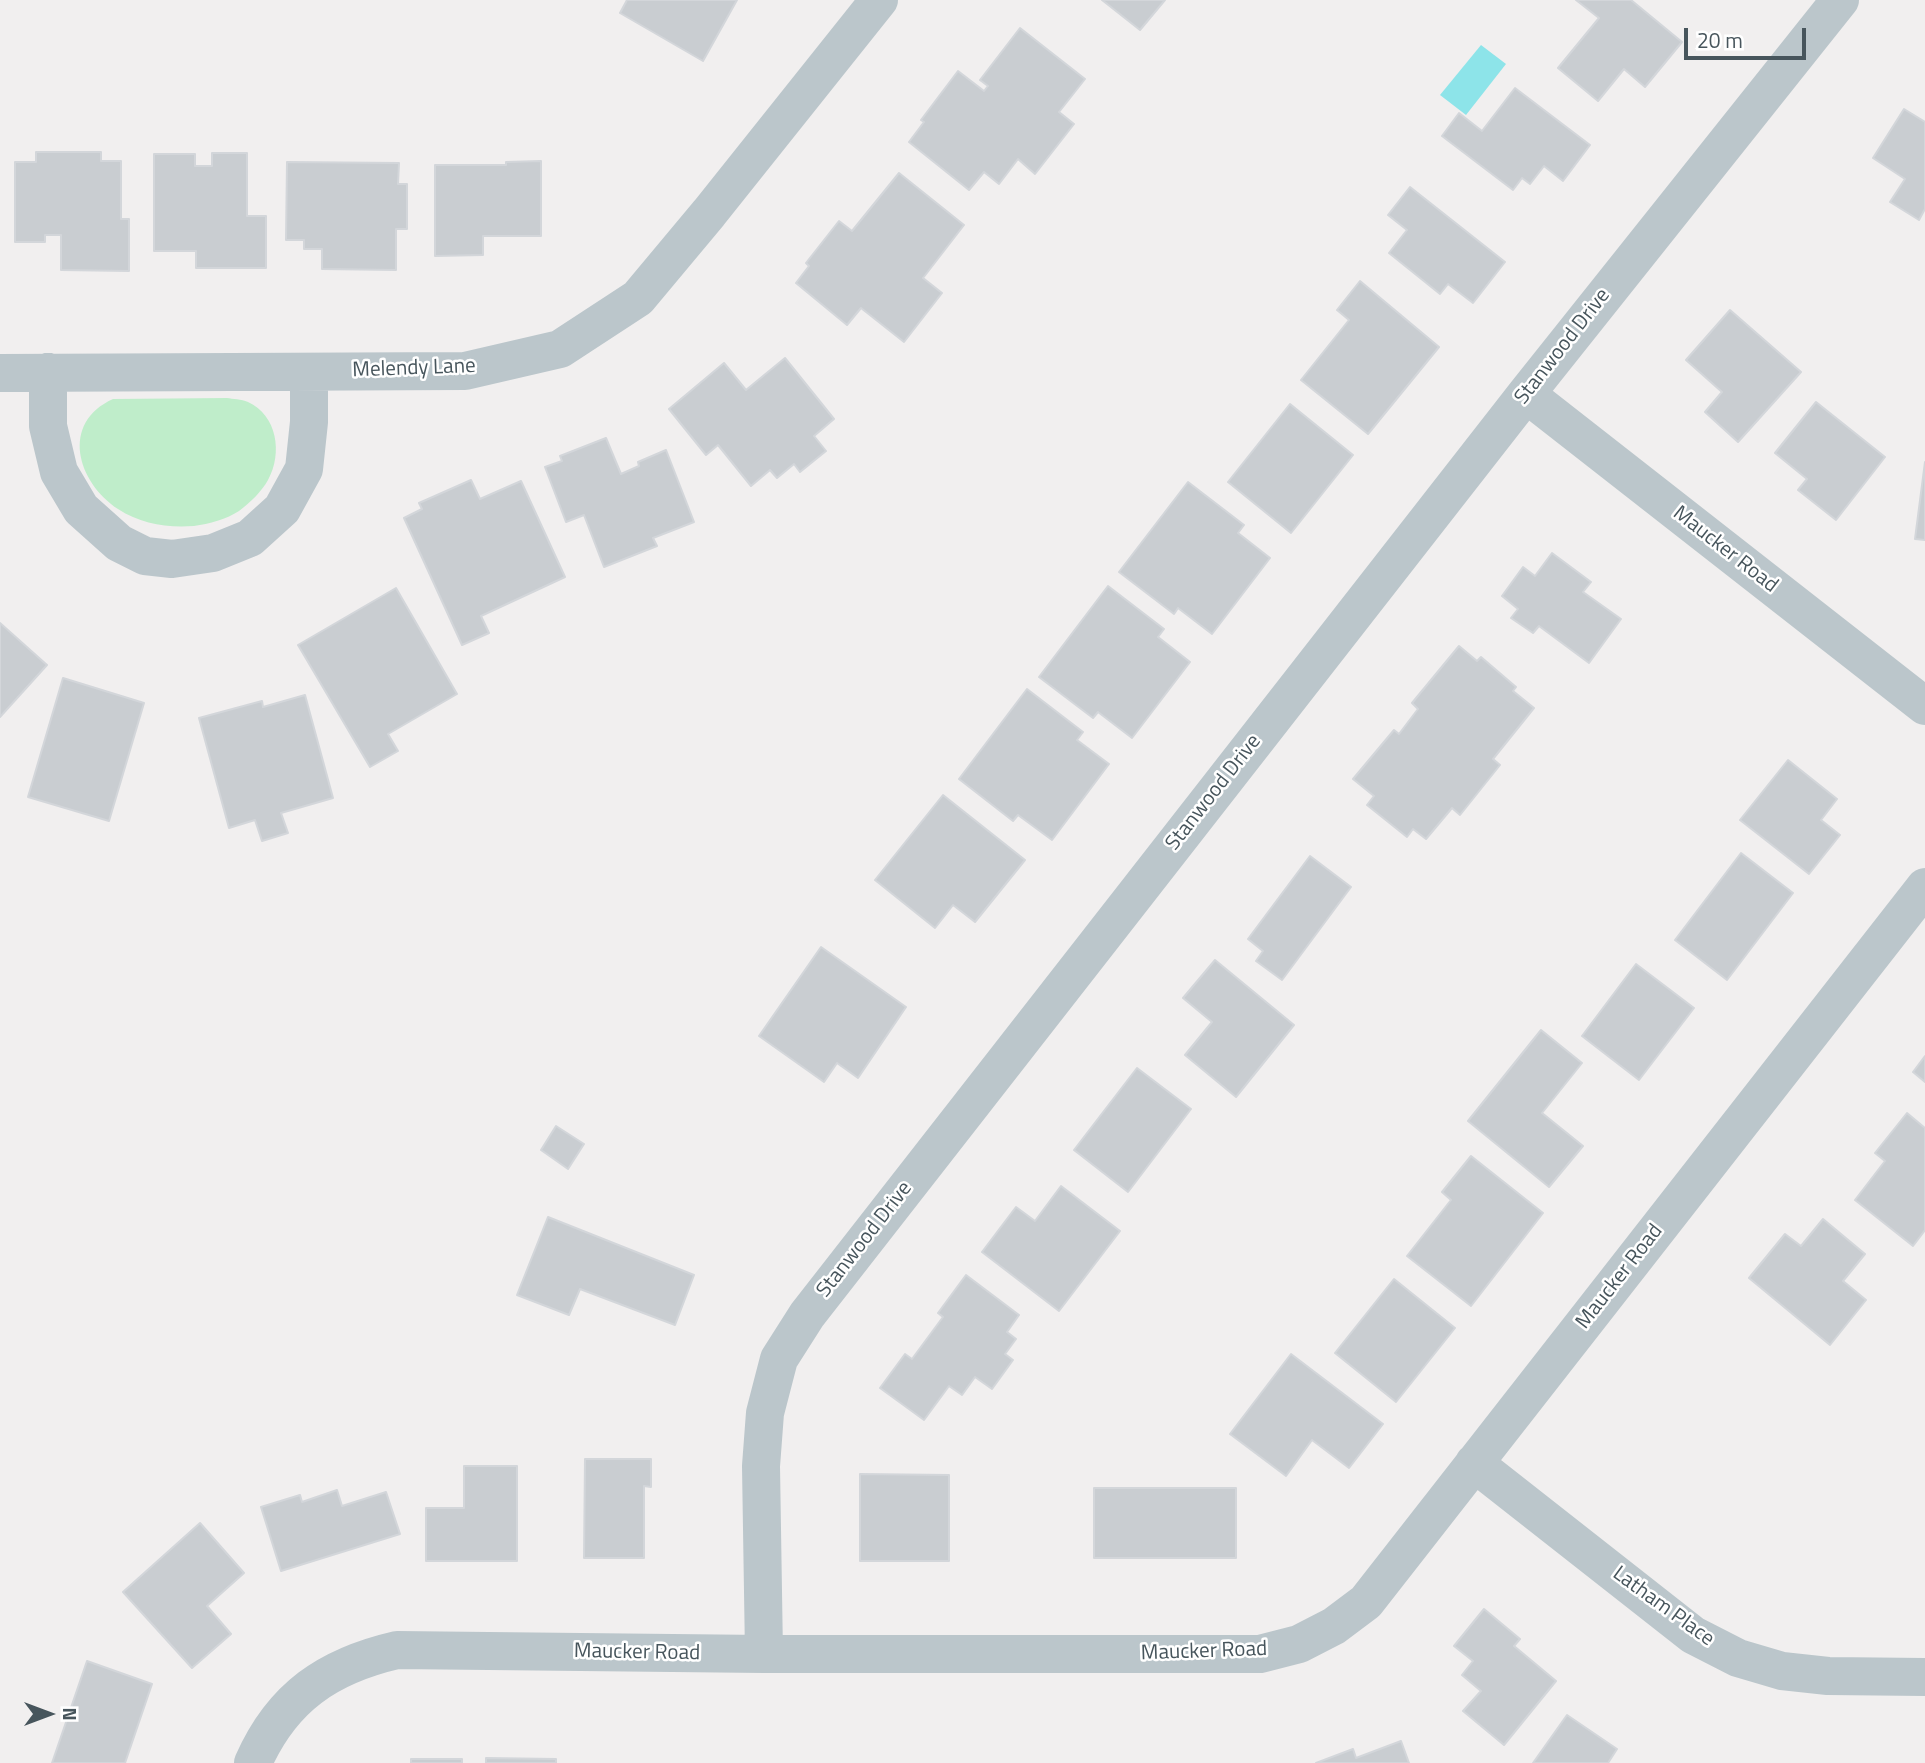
<!DOCTYPE html>
<html>
<head>
<meta charset="utf-8">
<style>
	body { margin:0 }
	#map { position:relative; width:1925px; height:1763px; overflow:hidden; background:#f1efef; font-family:"Titillium Web",sans-serif }
	canvas { display:block }
	.north { position:absolute; left:14px; top:1679px; width:70px; height:70px; -webkit-text-stroke:5px #fff; paint-order:stroke; rotate:90deg; font-size:19px; font-weight:700; line-height:28px; text-align:center; color:#47555c }
	.north::after { content:''; display:block; margin:auto; width:24px; height:32px; background:#47555c; clip-path:polygon(50% 0,100% 100%,50% 72%,0 100%) }
	.scale { position:absolute; left:1684px; top:28px; width:122px; height:32px; box-sizing:border-box; border:4px solid #47555c; border-top:0; padding-left:9px; font-size:21px; line-height:24px; white-space:nowrap; color:#47555c; -webkit-text-stroke:5px #fff; paint-order:stroke }
</style>
</head>
<body>
<div id="map">
<canvas width="1925" height="1763"></canvas>
<div class="north">N</div>
<div class="scale">20 m</div>
</div>
<script>
const ctx = document.querySelector('canvas').getContext('2d');
ctx.lineJoin = 'round';
function paint(path, color) {
  ctx.fillStyle = color;
  ctx.fill(path, 'evenodd');
}
function strokePath(path, color, width, dash) {
  ctx.strokeStyle = color;
  ctx.lineWidth = width;
  ctx.lineCap = dash ? 'butt' : 'round';
  ctx.setLineDash(dash || []);
  ctx.stroke(path);
}
function label(font, color, halo, rows, align = 'center') {
  ctx.font = font + ' "Titillium Web",sans-serif';
  ctx.lineWidth = 5;
  ctx.setLineDash([]);
  ctx.textBaseline = 'middle';
  ctx.strokeStyle = halo;
  ctx.fillStyle = color;
  for (const [text, x, y, turn = 0] of rows) {
    ctx.save();
    ctx.translate(x, y);
    ctx.rotate((+turn || 0) * Math.PI / 180);
    ctx.textAlign = isNaN(turn) ? turn : align;
    if (halo) ctx.strokeText(text, 0, 0);
    ctx.fillText(text, 0, 0);
    ctx.restore();
  }
}
const green = new Path2D(`
	M 227,398 C 233,399 241,399 248,402 C 277,415 283,453 268,480 C 262,491 250,503 239,511 C 227,519 209,524 194,526 C 167,528 141,524 118,509 C 77,482 60,423 113,399 Z`);
const water = new Path2D(`
	M 1481,45 L 1506,64 L 1466,115 L 1440,95 Z`);
const building = new Path2D(`
	M 627,0 L 737,0 L 703,61 L 620,13 Z
	M 1102,0 L 1165,0 L 1140,30 Z
	M 1576,0 L 1631,0 L 1682,42 L 1645,87 L 1624,69 L 1598,101 L 1558,68 L 1599,18 Z
	M 1020,28 L 1085,79 L 1059,112 L 1074,124 L 1035,174 L 1018,159 L 999,184 L 984,172 L 969,190 L 909,142 L 924,122 L 921,120 L 958,71 L 984,91 L 988,86 L 980,80 Z
	M 1515,88 L 1590,145 L 1563,181 L 1544,166 L 1530,184 L 1522,178 L 1513,190 L 1442,136 L 1459,113 L 1482,131 Z
	M 1904,109 L 1925,122 L 1925,209 L 1919,220 L 1890,202 L 1905,179 L 1873,158 Z
	M 36,152 L 101,152 L 101,161 L 121,161 L 121,219 L 129,219 L 129,271 L 61,270 L 61,235 L 45,235 L 45,242 L 15,242 L 15,162 L 36,162 Z
	M 212,153 L 247,153 L 247,216 L 266,216 L 266,268 L 196,268 L 196,251 L 154,251 L 154,154 L 195,154 L 195,166 L 212,166 Z
	M 541,161 L 541,236 L 483,236 L 483,255 L 435,256 L 435,165 L 506,165 L 506,162 Z
	M 287,162 L 399,163 L 398,184 L 407,184 L 407,229 L 396,229 L 396,270 L 322,269 L 322,249 L 304,249 L 304,240 L 286,240 Z
	M 899,173 L 964,225 L 923,278 L 942,293 L 904,342 L 861,308 L 847,325 L 796,283 L 809,266 L 806,263 L 839,221 L 852,231 Z
	M 1410,187 L 1505,262 L 1473,303 L 1448,284 L 1440,294 L 1389,253 L 1407,230 L 1388,215 Z
	M 1360,281 L 1439,347 L 1368,434 L 1301,380 L 1349,320 L 1337,310 Z
	M 1730,310 L 1801,372 L 1738,442 L 1705,412 L 1722,392 L 1686,360 Z
	M 785,358 L 834,419 L 814,436 L 826,451 L 800,472 L 794,464 L 777,478 L 770,470 L 751,486 L 718,445 L 706,455 L 669,409 L 724,363 L 746,390 Z
	M 1816,402 L 1885,457 L 1836,520 L 1798,490 L 1807,479 L 1775,453 Z
	M 1290,404 L 1353,455 L 1291,533 L 1228,482 Z
	M 606,438 L 621,474 L 639,466 L 638,462 L 666,450 L 694,522 L 653,538 L 657,546 L 604,567 L 584,515 L 566,522 L 545,467 L 562,461 L 560,456 Z
	M 1925,462 L 1925,540 L 1915,539 Z
	M 471,480 L 480,499 L 521,481 L 565,577 L 481,616 L 489,633 L 462,645 L 404,518 L 422,509 L 419,503 Z
	M 1188,482 L 1244,525 L 1238,533 L 1270,558 L 1212,634 L 1178,608 L 1174,614 L 1119,572 Z
	M 1552,553 L 1591,582 L 1583,592 L 1621,619 L 1589,663 L 1539,626 L 1533,633 L 1511,618 L 1518,609 L 1502,596 L 1523,567 L 1535,576 Z
	M 1108,586 L 1164,629 L 1158,637 L 1190,662 L 1132,738 L 1098,712 L 1093,718 L 1039,677 Z
	M 396,588 L 457,694 L 388,734 L 398,751 L 370,767 L 298,645 Z
	M 0,623 L 47,665 L 0,717 Z
	M 1459,646 L 1477,661 L 1481,657 L 1516,687 L 1513,691 L 1534,708 L 1493,759 L 1500,765 L 1460,815 L 1452,808 L 1426,839 L 1413,829 L 1407,837 L 1367,805 L 1374,796 L 1353,779 L 1394,730 L 1399,734 L 1418,709 L 1412,703 Z
	M 63,678 L 144,703 L 109,821 L 28,797 Z
	M 1027,689 L 1083,732 L 1077,740 L 1109,764 L 1052,840 L 1018,815 L 1013,821 L 959,779 Z
	M 305,695 L 333,798 L 281,813 L 288,833 L 262,841 L 255,820 L 229,828 L 199,718 L 262,701 L 263,707 Z
	M 1788,760 L 1837,799 L 1821,820 L 1840,835 L 1809,874 L 1740,820 Z
	M 943,795 L 1025,860 L 975,922 L 953,905 L 935,928 L 875,880 Z
	M 1741,853 L 1793,893 L 1727,980 L 1675,940 Z
	M 1310,856 L 1351,887 L 1282,980 L 1256,961 L 1263,951 L 1248,939 Z
	M 821,947 L 906,1007 L 858,1078 L 837,1063 L 824,1082 L 759,1036 Z
	M 1215,960 L 1294,1025 L 1236,1097 L 1185,1055 L 1212,1022 L 1183,998 Z
	M 1636,964 L 1694,1008 L 1639,1080 L 1582,1036 Z
	M 1541,1030 L 1582,1063 L 1542,1113 L 1583,1146 L 1549,1187 L 1468,1121 Z
	M 1925,1056 L 1925,1082 L 1913,1072 Z
	M 1137,1068 L 1191,1109 L 1128,1192 L 1074,1150 Z
	M 1907,1113 L 1925,1128 L 1925,1230 L 1913,1246 L 1855,1200 L 1885,1161 L 1875,1153 Z
	M 556,1126 L 584,1144 L 568,1169 L 541,1150 Z
	M 1471,1156 L 1543,1213 L 1471,1306 L 1407,1256 L 1451,1200 L 1442,1192 Z
	M 1061,1186 L 1120,1231 L 1059,1311 L 982,1252 L 1016,1207 L 1035,1221 Z
	M 548,1217 L 694,1275 L 675,1325 L 580,1289 L 569,1315 L 517,1295 Z
	M 1823,1219 L 1865,1254 L 1843,1281 L 1866,1300 L 1830,1345 L 1749,1278 L 1785,1234 L 1801,1246 Z
	M 966,1275 L 1019,1315 L 1007,1332 L 1016,1339 L 1005,1354 L 1013,1360 L 992,1389 L 975,1377 L 962,1395 L 949,1386 L 924,1420 L 880,1388 L 905,1354 L 912,1359 L 943,1317 L 938,1313 Z
	M 1394,1279 L 1455,1328 L 1396,1402 L 1335,1353 Z
	M 1291,1354 L 1383,1424 L 1349,1468 L 1312,1440 L 1286,1476 L 1230,1434 Z
	M 585,1459 L 651,1459 L 651,1487 L 644,1486 L 644,1558 L 584,1558 Z
	M 464,1466 L 517,1466 L 517,1561 L 426,1561 L 426,1508 L 464,1508 Z
	M 860,1474 L 949,1475 L 949,1561 L 860,1561 Z
	M 1094,1488 L 1236,1488 L 1236,1558 L 1094,1558 Z
	M 337,1490 L 342,1506 L 386,1492 L 400,1534 L 281,1571 L 261,1507 L 300,1495 L 302,1502 Z
	M 200,1523 L 244,1573 L 207,1606 L 231,1634 L 192,1668 L 123,1592 Z
	M 1484,1609 L 1520,1639 L 1514,1646 L 1556,1681 L 1504,1745 L 1463,1711 L 1481,1691 L 1462,1675 L 1473,1661 L 1454,1646 Z
	M 87,1661 L 152,1684 L 125,1763 L 52,1763 Z
	M 1567,1715 L 1617,1749 L 1608,1763 L 1533,1763 Z
	M 1401,1741 L 1409,1763 L 1316,1763 L 1353,1749 L 1356,1758 Z
	M 486,1758 L 556,1759 L 556,1763 L 486,1763 Z
	M 411,1759 L 462,1759 L 462,1763 L 411,1763 Z`);
const minor = new Path2D(`
	M 48,372 L 48,426 L 59,472 L 81,509 L 119,543 L 145,556 L 172,559 L 213,553 L 250,538 L 282,509 L 304,469 L 309,422 L 309,372
	M 0,373 L 465,371 L 560,349 L 638,298 L 709,213 L 879,0
	M 1526,394 L 1925,706
	M 1474,1463 L 1693,1635 L 1738,1658 L 1782,1671 L 1828,1676 L 1925,1677
	M 764,1654 L 761,1466 L 765,1413 L 779,1359 L 807,1315 L 1526,394 L 1840,0
	M 253,1763 C 282,1697 328,1666 397,1650 L 764,1654 L 1260,1654 L 1299,1644 L 1334,1626 L 1366,1602 L 1925,887`);
const streetNames = [
	["Stanwood Drive",1563,347,-52],
	["Melendy Lane",414,369,-2],
	["Maucker Road",1725,550,38],
	["Stanwood Drive",1214,793,-52],
	["Stanwood Drive",865,1240,-52],
	["Maucker Road",1620,1277,-52],
	["Latham Place",1663,1607,36],
	["Maucker Road",1204,1652,-2],
	["Maucker Road",637,1653,1]
];
paint(green, '#bfedca');
paint(water, '#8de4e9');
paint(building, '#c9cdd1');
strokePath(building, '#d3d6da', 2);
strokePath(minor, '#bbc6cb', 38);
label('21px', '#47555c', '#fff', streetNames);
</script>
</body>
</html>
